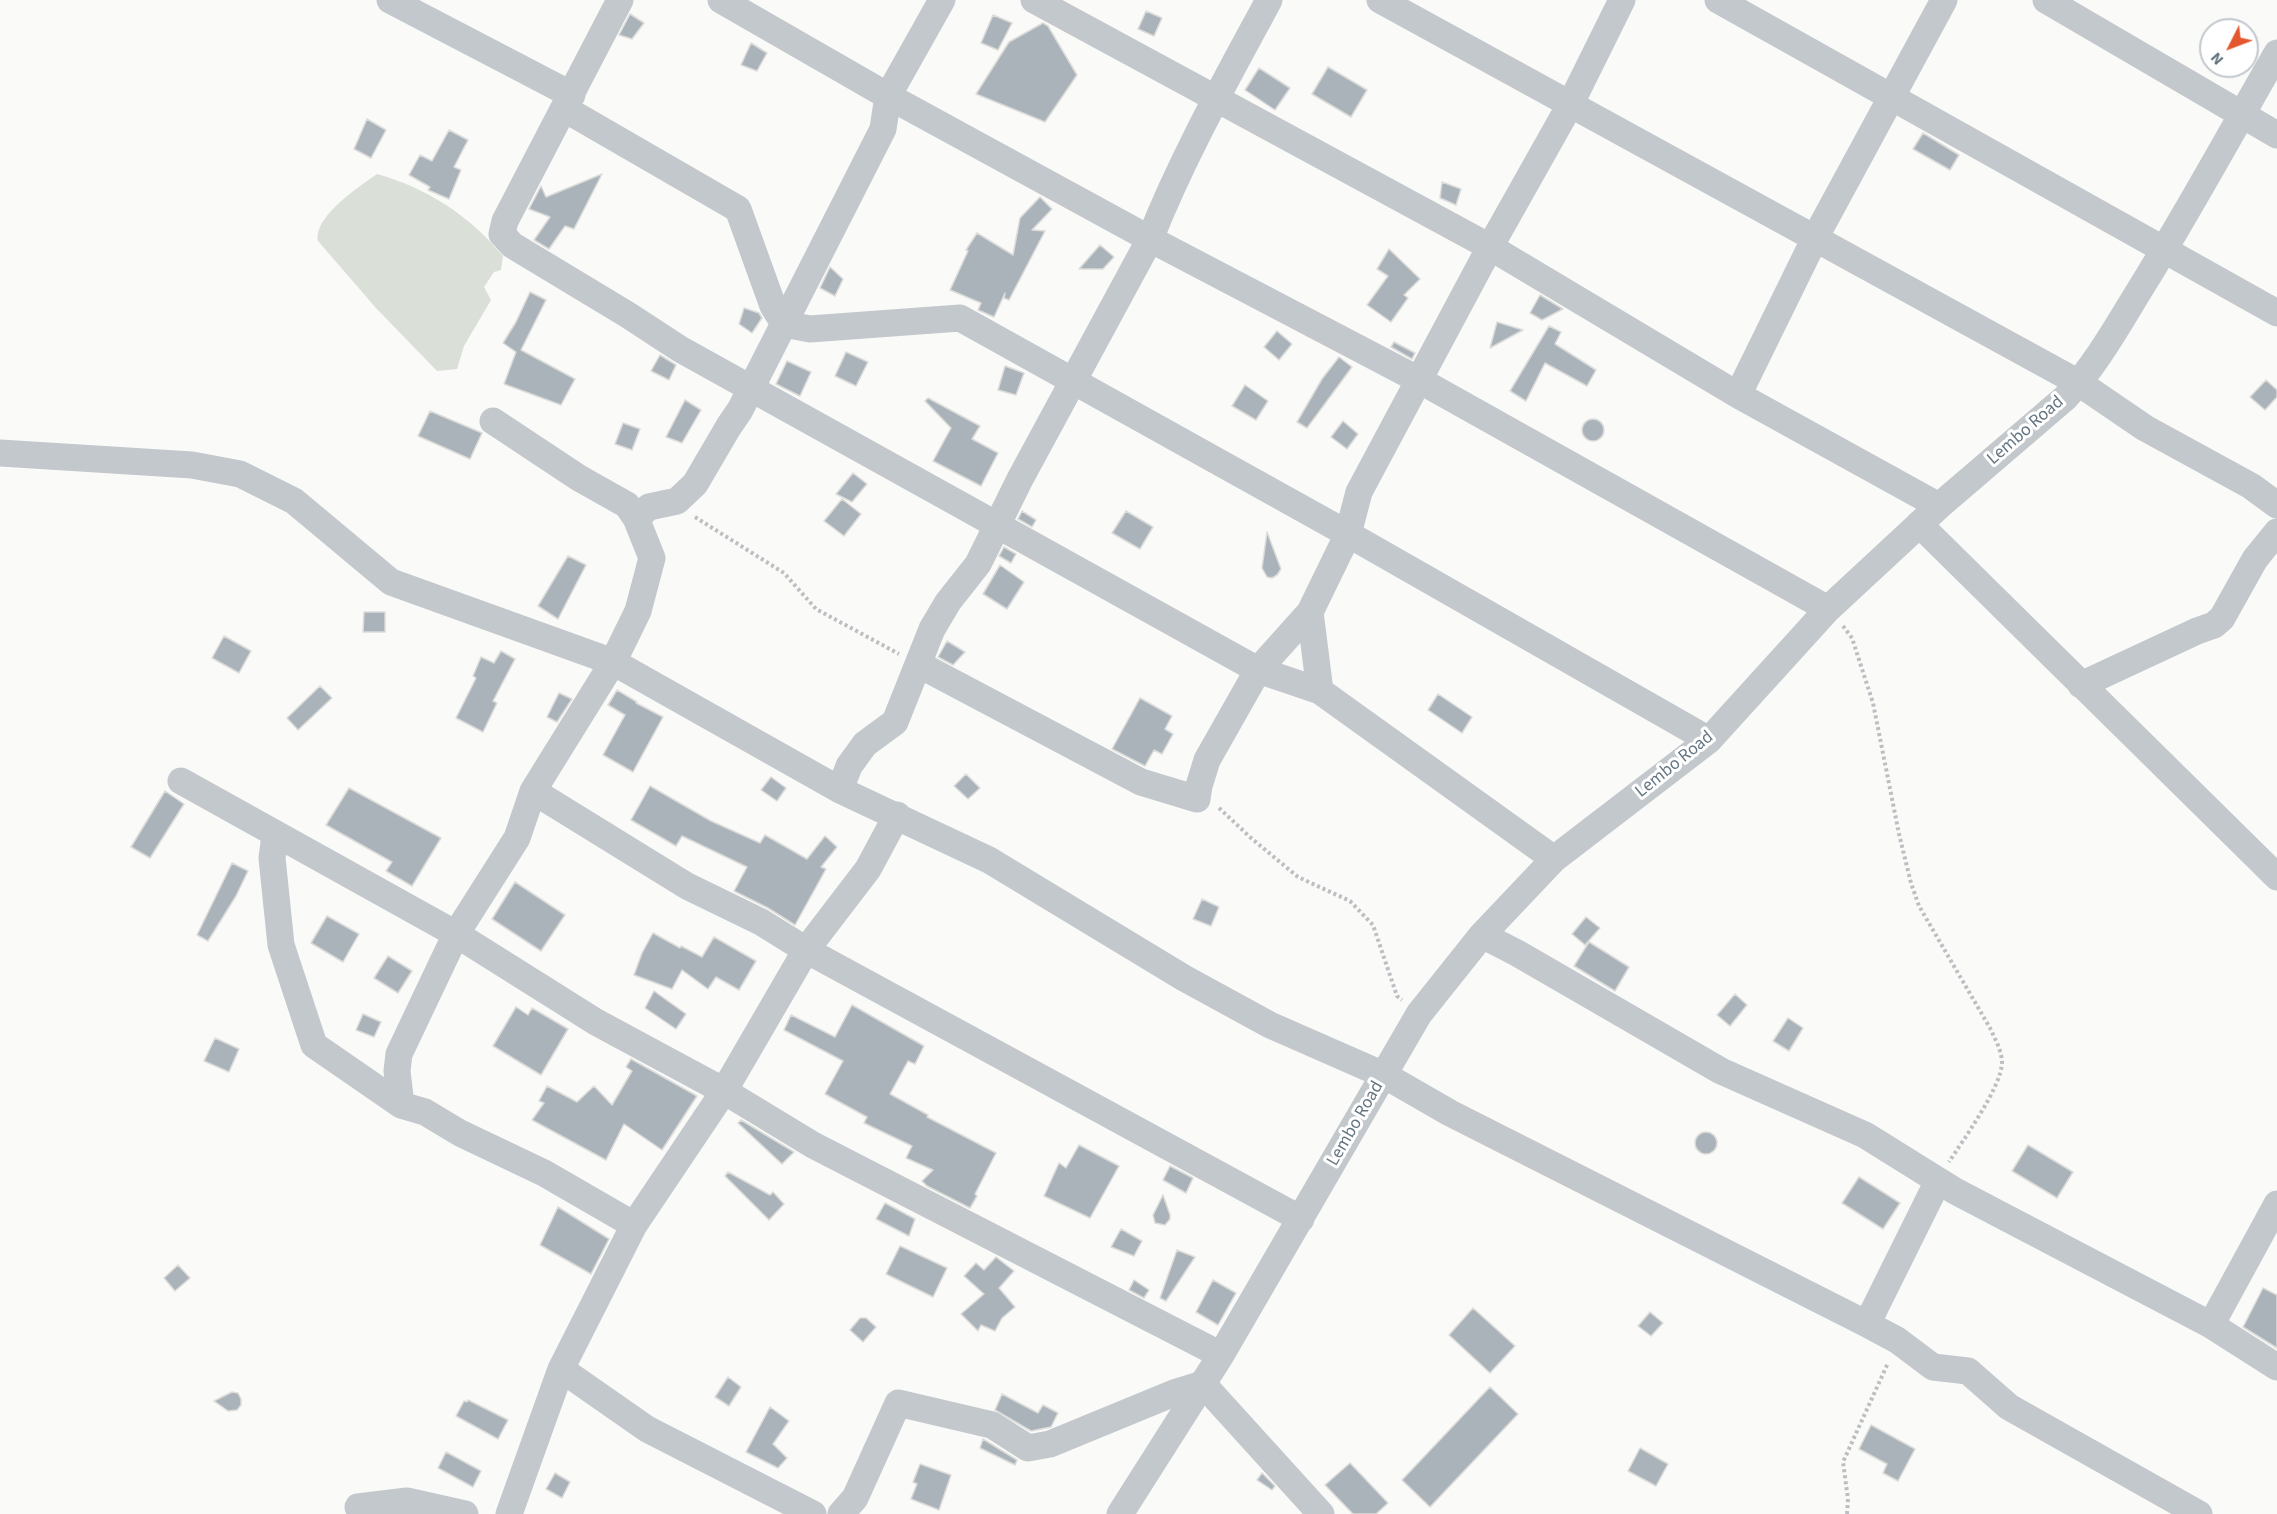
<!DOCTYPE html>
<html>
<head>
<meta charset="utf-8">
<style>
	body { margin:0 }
	#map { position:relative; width:2277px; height:1514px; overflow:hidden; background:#fafaf8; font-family:"Source Sans 3",sans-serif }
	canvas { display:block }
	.north { position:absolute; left:2199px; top:18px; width:60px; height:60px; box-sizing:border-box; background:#fff; border:2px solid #c1c8cd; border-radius:50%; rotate:228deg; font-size:16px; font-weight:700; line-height:24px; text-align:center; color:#657683 }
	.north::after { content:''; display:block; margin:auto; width:21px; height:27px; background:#e4572e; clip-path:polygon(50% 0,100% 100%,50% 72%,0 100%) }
</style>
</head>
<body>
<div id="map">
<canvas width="2277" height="1514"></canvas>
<div class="north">N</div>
</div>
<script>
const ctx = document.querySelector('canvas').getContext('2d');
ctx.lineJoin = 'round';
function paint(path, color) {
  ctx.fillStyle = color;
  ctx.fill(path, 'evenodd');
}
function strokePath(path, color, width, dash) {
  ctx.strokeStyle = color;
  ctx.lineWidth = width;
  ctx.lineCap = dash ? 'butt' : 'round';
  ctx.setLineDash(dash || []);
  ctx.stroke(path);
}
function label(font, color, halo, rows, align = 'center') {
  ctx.font = font + ' "Source Sans 3",sans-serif';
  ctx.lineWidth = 6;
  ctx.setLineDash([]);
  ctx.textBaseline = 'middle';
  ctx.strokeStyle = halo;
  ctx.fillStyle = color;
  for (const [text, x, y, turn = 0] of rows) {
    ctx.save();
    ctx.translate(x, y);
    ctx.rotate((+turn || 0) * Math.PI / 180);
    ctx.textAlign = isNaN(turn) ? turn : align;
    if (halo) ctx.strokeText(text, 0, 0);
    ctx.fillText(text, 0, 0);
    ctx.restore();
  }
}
const green = new Path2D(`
	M 377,174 C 427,188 470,216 503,256 L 501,270 L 494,272 L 484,287 L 491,300 L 464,346 L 457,369 L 437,371 L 376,308 L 318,241 C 313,217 360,186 377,174 Z`);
const building = new Path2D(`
	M 1146,11 L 1162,18 L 1154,36 L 1138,29 Z
	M 630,14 L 644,23 L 632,39 L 619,35 Z
	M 993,15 L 1012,23 L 998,50 L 981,43 Z
	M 1043,23 L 1048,26 L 1077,75 L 1045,122 L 976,94 L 1009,42 Z
	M 751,43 L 767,53 L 757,71 L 741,65 Z
	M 1328,67 L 1367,90 L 1351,117 L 1312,94 Z
	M 1259,68 L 1290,88 L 1275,110 L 1245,90 Z
	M 367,119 L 386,130 L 371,158 L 354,149 Z
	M 449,130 L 468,140 L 454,167 L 461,170 L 449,199 L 428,190 L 430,187 L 409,175 L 420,155 L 432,161 Z
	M 1923,133 L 1959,155 L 1950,170 L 1913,149 Z
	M 602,174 L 574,229 L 565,226 L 549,249 L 534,240 L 550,217 L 529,209 L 541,186 L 546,197 Z
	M 1442,182 L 1461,189 L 1456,205 L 1440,198 Z
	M 1040,197 L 1052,209 L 1032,230 L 1045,231 L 1009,300 L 1004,298 L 1005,293 L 994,317 L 978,310 L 981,303 L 950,290 L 968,251 L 966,250 L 977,233 L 1013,255 L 1020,218 Z
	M 1100,245 L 1114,257 L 1103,269 L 1079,269 Z
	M 1389,249 L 1420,279 L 1404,295 L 1408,298 L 1391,322 L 1367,305 L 1388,276 L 1377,269 Z
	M 830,267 L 843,279 L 835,296 L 820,288 Z
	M 530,292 L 546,300 L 521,350 L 575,379 L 561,405 L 504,384 L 516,352 L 503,343 L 516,322 Z
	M 1540,295 L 1563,309 L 1542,320 L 1530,313 Z
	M 744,308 L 759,313 L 762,318 L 752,333 L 739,324 Z
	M 1497,322 L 1523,330 L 1490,348 Z
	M 1549,326 L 1561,332 L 1555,344 L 1596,370 L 1587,386 L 1545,363 L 1526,401 L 1510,391 Z
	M 1277,331 L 1292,344 L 1279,360 L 1264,347 Z
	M 1394,342 L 1415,353 L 1412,359 L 1391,347 Z
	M 846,352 L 868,362 L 856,386 L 835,376 Z
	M 660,355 L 676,365 L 669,380 L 651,371 Z
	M 1339,357 L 1352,367 L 1307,428 L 1297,422 L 1322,379 Z
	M 787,361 L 811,372 L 800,396 L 776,384 Z
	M 1005,366 L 1024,373 L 1016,395 L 998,390 Z
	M 2266,380 L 2277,390 L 2277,397 L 2265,410 L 2250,397 Z
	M 1245,385 L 1268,401 L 1256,420 L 1232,406 Z
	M 928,398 L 980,426 L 972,439 L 998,453 L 981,486 L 933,461 L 951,428 L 925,401 Z
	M 685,400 L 701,410 L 682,443 L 666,437 Z
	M 430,411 L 482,433 L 470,459 L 418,436 Z
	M1582 430a11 11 0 1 1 22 0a11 11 0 1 1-22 0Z
	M 1343,421 L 1358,434 L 1347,449 L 1331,437 Z
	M 623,423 L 640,429 L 632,450 L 615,444 Z
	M 853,473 L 867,484 L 852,502 L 836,494 Z
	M 842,499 L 861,514 L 844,536 L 824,521 Z
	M 1022,511 L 1036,520 L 1032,527 L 1018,519 Z
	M 1126,511 L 1153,527 L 1140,549 L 1112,533 Z
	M 1267,532 L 1281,569 L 1277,575 L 1272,578 L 1267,577 L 1262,568 Z
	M 1004,547 L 1016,554 L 1011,563 L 999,556 Z
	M 568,556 L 586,565 L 558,619 L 538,606 Z
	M 1000,565 L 1024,582 L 1007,609 L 983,594 Z
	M 364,612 L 385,612 L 385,632 L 363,632 Z
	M 224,636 L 251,651 L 239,673 L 212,658 Z
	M 947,641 L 965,652 L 953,665 L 938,657 Z
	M 501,651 L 515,659 L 493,701 L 497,703 L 483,732 L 456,718 L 476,678 L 473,676 L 481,657 L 494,663 Z
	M 320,686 L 332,698 L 298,730 L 287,718 Z
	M 617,690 L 637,702 L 636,703 L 663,717 L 633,772 L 603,755 L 625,715 L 608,705 Z
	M 559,693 L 572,699 L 557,722 L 547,717 Z
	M 1438,694 L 1472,717 L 1462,733 L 1428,710 Z
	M 1140,698 L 1172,716 L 1165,729 L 1173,734 L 1162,754 L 1154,750 L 1145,766 L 1112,749 Z
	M 966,774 L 980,788 L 968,799 L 954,786 Z
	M 771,777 L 786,788 L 777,801 L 761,790 Z
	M 650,786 L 711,821 L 760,843 L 765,835 L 807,859 L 825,836 L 837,847 L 821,867 L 826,869 L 795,925 L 768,908 L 734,891 L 747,867 L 682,836 L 676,846 L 631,820 Z
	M 349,788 L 441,838 L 412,886 L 386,871 L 392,862 L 326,825 Z
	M 165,791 L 184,804 L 150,858 L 131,847 Z
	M 232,863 L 248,871 L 236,896 L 208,941 L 197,935 Z
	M 515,882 L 565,915 L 541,951 L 492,919 Z
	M 1202,899 L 1219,907 L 1211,926 L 1193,919 Z
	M 327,916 L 359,934 L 343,962 L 311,943 Z
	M 1586,917 L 1600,928 L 1585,945 L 1572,934 Z
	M 653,933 L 680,948 L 681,946 L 702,957 L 714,937 L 756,961 L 739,990 L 716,977 L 708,989 L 682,970 L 672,989 L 634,975 L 642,953 Z
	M 1589,942 L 1629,967 L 1615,991 L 1574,966 Z
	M 388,956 L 412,971 L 398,993 L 374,978 Z
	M 654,991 L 686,1014 L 676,1029 L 645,1008 Z
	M 1735,994 L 1747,1005 L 1730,1026 L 1717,1015 Z
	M 852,1005 L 924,1046 L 915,1064 L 908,1061 L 890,1094 L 928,1115 L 927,1117 L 996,1153 L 975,1194 L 977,1196 L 970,1208 L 927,1186 L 922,1181 L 933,1170 L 906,1158 L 912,1146 L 864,1123 L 867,1117 L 825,1094 L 843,1061 L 784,1030 L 791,1015 L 835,1037 Z
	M 516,1007 L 528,1015 L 532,1008 L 568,1029 L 541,1075 L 493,1046 Z
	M 363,1014 L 381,1022 L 374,1037 L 356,1030 Z
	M 1788,1018 L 1803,1028 L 1789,1051 L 1773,1041 Z
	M 215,1038 L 239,1049 L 229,1072 L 204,1061 Z
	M 631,1059 L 697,1096 L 662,1150 L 624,1124 L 606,1160 L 532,1120 L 544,1103 L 539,1101 L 547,1086 L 577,1102 L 594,1086 L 612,1105 L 632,1071 L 626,1067 Z
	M 741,1120 L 794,1152 L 782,1164 L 738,1123 Z
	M1695 1143a11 11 0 1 1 22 0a11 11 0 1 1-22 0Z
	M 1079,1145 L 1119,1166 L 1090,1218 L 1044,1196 L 1059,1163 L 1066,1168 Z
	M 2028,1145 L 2073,1172 L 2057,1198 L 2012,1171 Z
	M 1170,1166 L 1193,1178 L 1186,1193 L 1163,1180 Z
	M 728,1172 L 770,1195 L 773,1192 L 784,1204 L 769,1220 L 725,1176 Z
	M 1859,1177 L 1900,1203 L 1883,1229 L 1842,1203 Z
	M 1163,1195 L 1170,1215 L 1170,1219 L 1165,1225 L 1155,1223 L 1153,1215 Z
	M 885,1203 L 915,1219 L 909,1236 L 876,1219 Z
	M 558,1207 L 609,1239 L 591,1274 L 540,1245 Z
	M 1121,1229 L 1142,1241 L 1134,1256 L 1111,1247 Z
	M 900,1246 L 947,1268 L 933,1297 L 886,1274 Z
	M 1177,1250 L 1195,1257 L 1166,1301 L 1160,1298 Z
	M 996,1257 L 1014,1271 L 999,1288 L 1015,1307 L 1002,1318 L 995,1331 L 981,1325 L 978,1331 L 961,1314 L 984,1294 L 964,1276 L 976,1263 L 984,1270 Z
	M 178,1265 L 190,1278 L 175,1291 L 164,1278 Z
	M 1134,1280 L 1149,1290 L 1144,1298 L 1129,1290 Z
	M 1213,1280 L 1236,1293 L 1218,1325 L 1196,1312 Z
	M 2263,1288 L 2277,1295 L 2277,1348 L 2243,1327 Z
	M 1473,1308 L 1515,1346 L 1490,1373 L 1449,1335 Z
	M 1650,1312 L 1663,1323 L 1651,1336 L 1638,1326 Z
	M 860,1318 L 866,1318 L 876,1327 L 863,1342 L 850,1330 Z
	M 728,1377 L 741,1387 L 729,1406 L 715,1397 Z
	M 1490,1387 L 1518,1414 L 1430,1507 L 1402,1480 Z
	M 232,1392 L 238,1393 L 241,1399 L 241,1405 L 237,1410 L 228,1411 L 214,1401 Z
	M 1002,1394 L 1038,1413 L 1043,1405 L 1058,1413 L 1051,1427 L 1031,1431 L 995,1410 Z
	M 468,1400 L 508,1420 L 498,1439 L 456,1416 L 464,1401 L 467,1402 Z
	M 770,1407 L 789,1421 L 773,1444 L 787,1458 L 778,1468 L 746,1452 Z
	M 1871,1425 L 1915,1449 L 1898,1481 L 1883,1473 L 1887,1464 L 1859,1449 Z
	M 983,1439 L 1017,1460 L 1015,1465 L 980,1448 Z
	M 1640,1448 L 1668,1464 L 1656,1486 L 1628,1471 Z
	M 446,1452 L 481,1471 L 473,1487 L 438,1468 Z
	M 1350,1463 L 1388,1503 L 1376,1514 L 1353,1514 L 1325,1485 Z
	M 920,1464 L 951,1475 L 939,1510 L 911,1499 L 917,1484 L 913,1482 Z
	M 555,1473 L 570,1482 L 562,1498 L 546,1489 Z
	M 1262,1473 L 1275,1486 L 1272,1490 L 1257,1480 Z`);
const path = new Path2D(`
	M 695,517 L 784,573 L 816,609 L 899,654
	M 1843,626 L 1852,638 L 1873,703 L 1899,834 L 1911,883 L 1919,906 L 1990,1028 C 1995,1039 2002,1051 2002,1063 C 2001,1088 1963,1140 1949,1162
	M 1219,808 L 1251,838 L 1298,877 L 1350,901 L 1373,925 L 1397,996 L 1402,1000
	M 1847,1514 L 1848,1499 L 1843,1462 L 1888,1363`);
const minor = new Path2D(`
	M 390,0 L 572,95
	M 620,0 L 505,221 L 502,234 L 512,245 L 628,315 L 680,349 L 1258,670 L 1320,691 L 1554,859
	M 721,0 L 888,96 L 1150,239 L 1419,380 L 1828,609
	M 1034,0 L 1490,247 L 1738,395 L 1939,506
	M 1380,0 L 2079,383 L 2145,428 L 2251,486 L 2277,505
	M 1718,0 L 2277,313
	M 2046,0 L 2277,135
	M 565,109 L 738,209 L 773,306 L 784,324 L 810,329 L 960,318 L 1348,534 L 1709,740
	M 1738,395 L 1815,238 L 1944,0
	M 493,421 L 579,478 L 627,505 L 636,518 L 652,558 L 638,611 L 613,662 L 533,791 L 517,838 L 456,934 L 399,1054 L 397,1071 L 401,1105 L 425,1112 L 460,1133 L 544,1173 L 634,1225
	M 0,453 L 192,465 L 240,474 L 294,501 L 391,582 L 613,662 L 840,790 L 989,860 L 1184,978 L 1270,1025 L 1384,1075 L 1450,1113 L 1867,1324 L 1897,1340 L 1933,1367 L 1968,1371 L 2009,1407 L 2199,1514
	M 636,518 L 649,507 L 677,501 L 695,484 L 729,426 L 740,410 L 883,129 L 888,96 L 942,0
	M 1919,524 L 2277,877
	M 1310,612 L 1320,691
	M 918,664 L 1141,782 L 1197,799 L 1199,786 L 1207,760 L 1258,670 L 1310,612 L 1348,534 L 1359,492 L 1490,247 L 1571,103 L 1622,0
	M 2081,685 L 2197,631 L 2214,625 L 2222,618 L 2255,559 L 2277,532
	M 181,781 L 456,934 L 596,1022 L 724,1091 L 813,1145 L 1221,1355
	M 840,790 L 849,766 L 865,744 L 895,722 L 932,629 L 948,602 L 978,564 L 1020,479 L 1150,239 C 1183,156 1227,78 1269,0
	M 897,815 L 868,869 L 806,950 L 1301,1219
	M 275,835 L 272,858 L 281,945 L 314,1045 L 401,1105
	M 1482,935 L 1517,953 L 1721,1071 L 1865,1135 L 1955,1191 L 2211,1325 L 2277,1367
	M 1867,1324 L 1938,1181
	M 2211,1325 L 2277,1204
	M 561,1369 L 647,1429 L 813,1514
	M 358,1507 L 407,1501 L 465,1514
	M 509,1514 L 561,1369 L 634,1225 L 724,1091 L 806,950 L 761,922 L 687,886 L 533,791
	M 841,1514 L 855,1498 L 898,1403 L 992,1425 L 1028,1448 L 1050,1444 L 1174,1393 L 1203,1384 L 1321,1514
	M 1120,1514 L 1221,1355 L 1419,1014 L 1482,935 L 1554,859 L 1709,740 L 1828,609 L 1939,506 L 2065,398 C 2096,365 2118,325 2142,286 C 2189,210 2232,131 2277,53`);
const streetNames = [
	["Lembo Road",2026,431,-41],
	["Lembo Road",1675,765,-39],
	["Lembo Road",1356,1124,-60]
];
paint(green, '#dadfd7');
paint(building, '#aab3b9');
strokePath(building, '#dcdcda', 1.5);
strokePath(path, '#bbbfc2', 4, [3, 3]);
strokePath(minor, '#c3c8cc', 27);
label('18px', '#657683', '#fff', streetNames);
</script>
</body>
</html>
